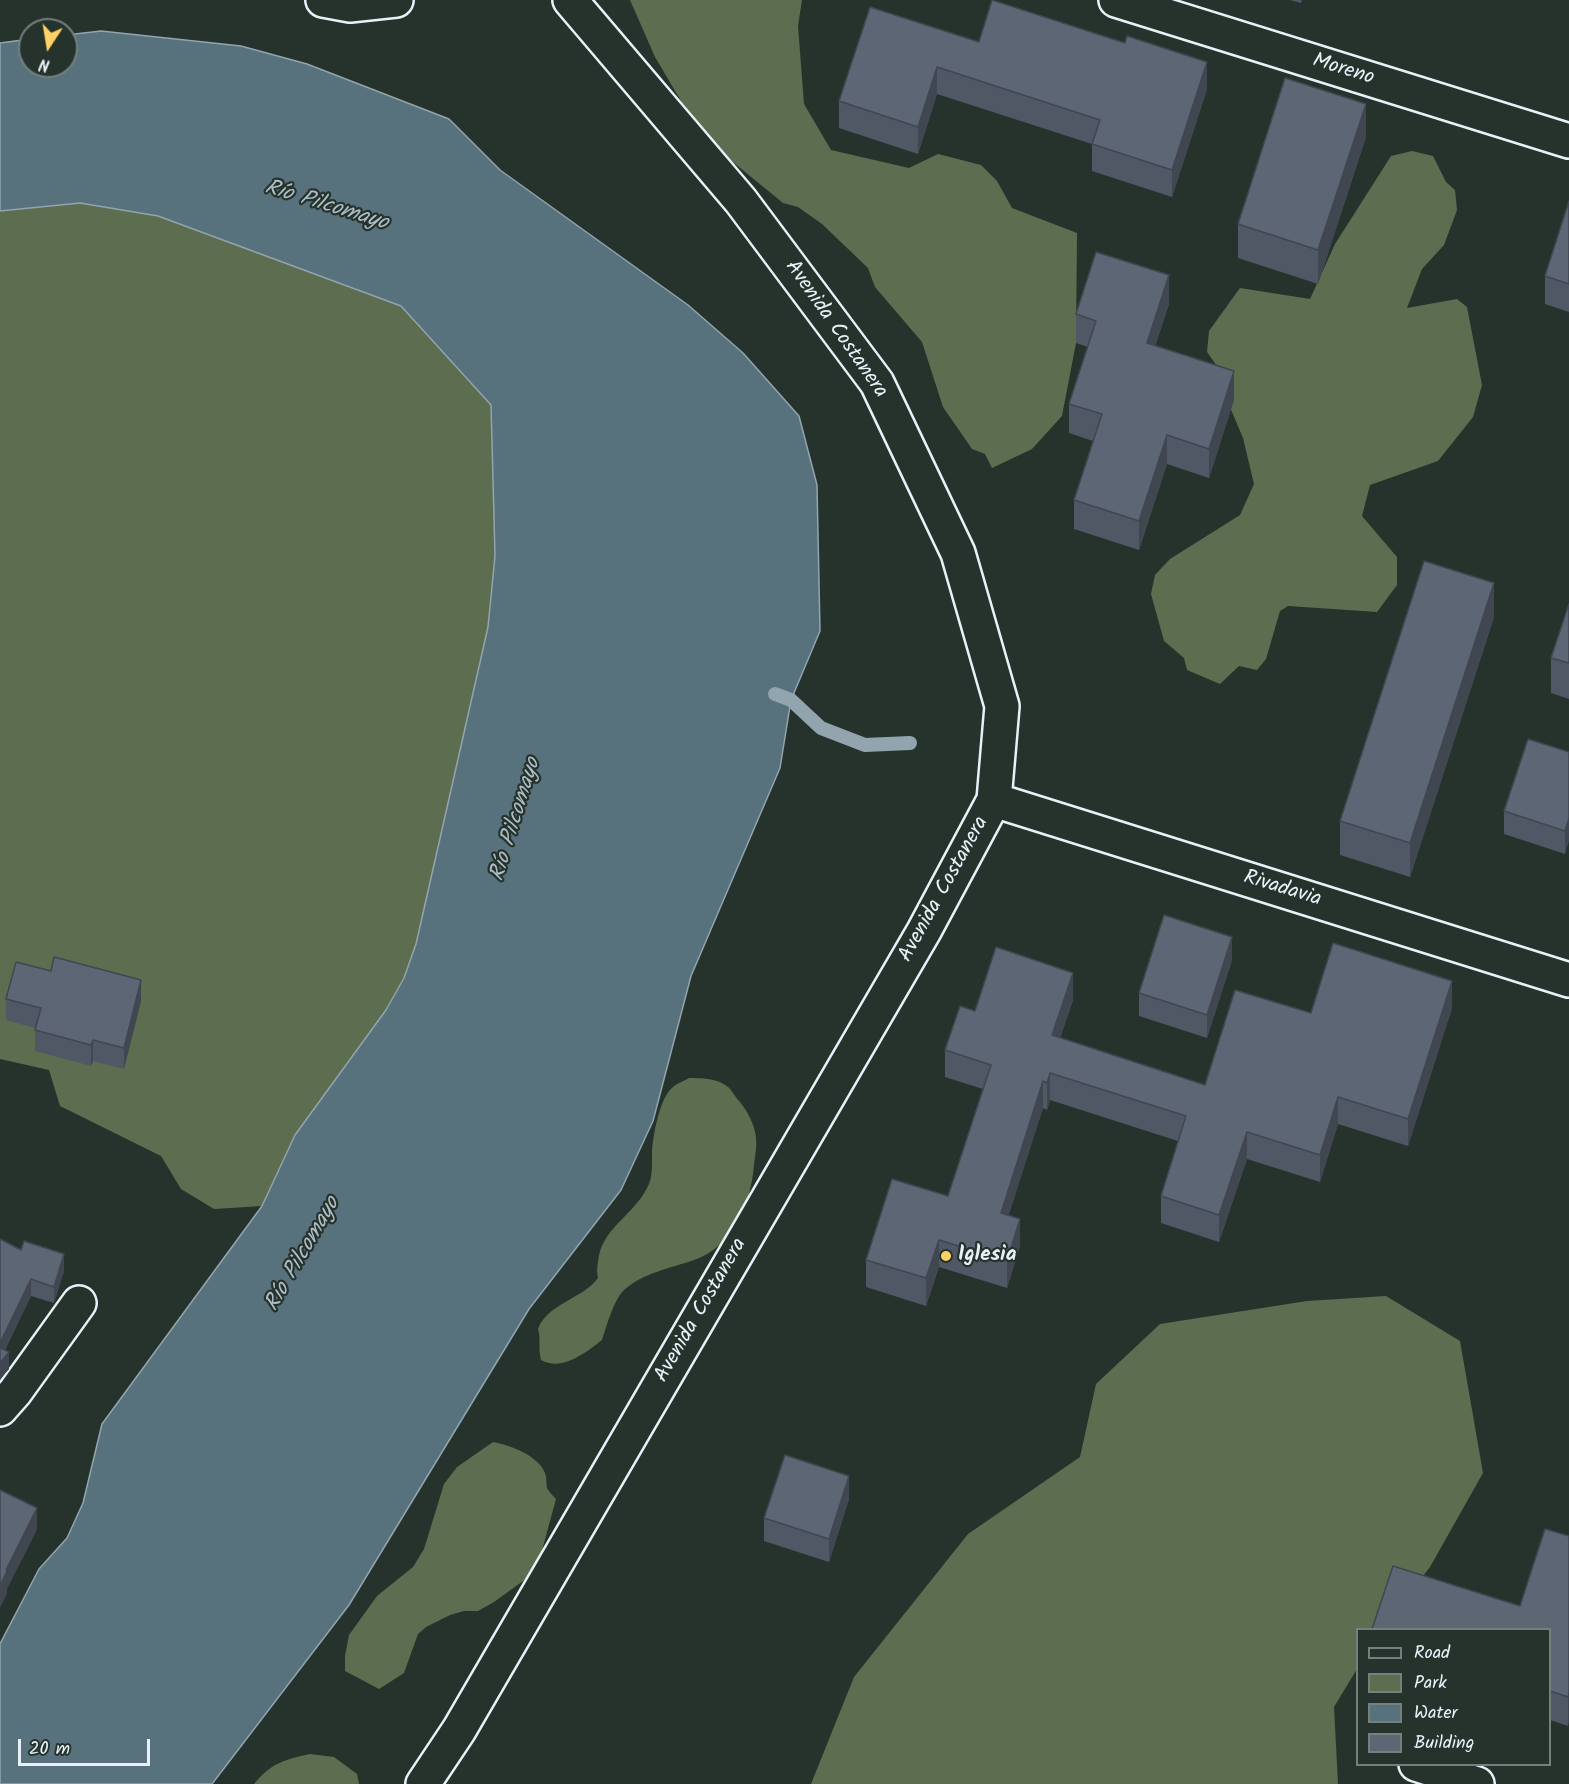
<!DOCTYPE html>
<html>
<head>
<meta charset="utf-8">
<style>
	body { margin:0 }
	#map { position:relative; width:1569px; height:1784px; overflow:hidden; background:#26332d; font-family:Kalam,sans-serif }
	canvas { display:block }
	.legend { position:absolute; left:1356px; top:1628px; width:195px; height:138px; box-sizing:border-box; background:#26332d; border:2px solid #747f7e; margin:0; padding:8px 10px; list-style:none; font-size:18px; color:#e8f1f8 }
	.legend li { display:flex; align-items:center; gap:12px; height:30px }
	.legend b { width:30px; border:2px solid #747f7e }
	.north { position:absolute; left:18px; top:18px; width:60px; height:60px; box-sizing:border-box; background:#26332d; border:2px solid #747f7e; border-radius:50%; rotate:192deg; font-size:16px; font-weight:700; line-height:24px; text-align:center; color:#e8f1f8 }
	.north::after { content:''; display:block; margin:auto; width:21px; height:27px; background:#ffd166; clip-path:polygon(50% 0,100% 100%,50% 72%,0 100%) }
	.scale { position:absolute; left:18px; top:1739px; width:132px; height:27px; box-sizing:border-box; border:3px solid #e8f1f8; border-top:0; padding-left:8px; font-size:18px; line-height:21px; white-space:nowrap; color:#e8f1f8; -webkit-text-stroke:4px #26332d; paint-order:stroke }
</style>
</head>
<body>
<div id="map">
<canvas width="1569" height="1784"></canvas>
<ul class="legend">
<li><b style="height:8px;background:#26332d"></b>Road</li>
<li><b style="height:16px;background:#5d6d4f"></b>Park</li>
<li><b style="height:16px;background:#58727d"></b>Water</li>
<li><b style="height:16px;background:#5c6674"></b>Building</li>
</ul>
<div class="north">N</div>
<div class="scale">20 m</div>
</div>
<script>
const ctx = document.querySelector('canvas').getContext('2d');
ctx.lineJoin = 'round';
function paint(path, color) {
  ctx.fillStyle = color;
  ctx.fill(path, 'evenodd');
}
function strokePath(path, color, width, dash) {
  ctx.strokeStyle = color;
  ctx.lineWidth = width;
  ctx.lineCap = dash ? 'butt' : 'round';
  ctx.setLineDash(dash || []);
  ctx.stroke(path);
}
function label(font, color, halo, rows, align = 'center') {
  ctx.font = font + ' Kalam,sans-serif';
  ctx.lineWidth = 4.5;
  ctx.setLineDash([]);
  ctx.textBaseline = 'middle';
  ctx.strokeStyle = halo;
  ctx.fillStyle = color;
  for (const [text, x, y, turn = 0] of rows) {
    ctx.save();
    ctx.translate(x, y);
    ctx.rotate((+turn || 0) * Math.PI / 180);
    ctx.textAlign = isNaN(turn) ? turn : align;
    if (halo) ctx.strokeText(text, 0, 0);
    ctx.fillText(text, 0, 0);
    ctx.restore();
  }
}
const green = new Path2D(`
	M 630,0 L 802,0 L 798,26 L 804,104 L 831,150 L 909,168 L 938,154 L 981,165 L 997,181 L 1012,208 L 1077,233 L 1076,343 L 1062,416 L 1032,449 L 992,468 L 985,454 L 972,449 L 943,407 L 922,342 L 875,287 L 868,268 L 822,224 L 798,207 L 783,203 L 728,158 L 681,101 L 655,57 Z
	M 1412,151 L 1433,156 L 1446,182 L 1455,190 L 1457,210 L 1444,245 L 1422,269 L 1407,308 L 1457,299 L 1467,307 L 1482,385 L 1473,417 L 1438,461 L 1370,485 L 1362,516 L 1397,557 L 1397,585 L 1377,612 L 1288,606 L 1280,611 L 1266,659 L 1257,670 L 1239,666 L 1220,684 L 1187,670 L 1184,658 L 1164,641 L 1151,594 L 1155,575 L 1170,559 L 1240,515 L 1254,484 L 1243,438 L 1221,386 L 1222,373 L 1207,352 L 1209,331 L 1240,288 L 1310,299 L 1335,244 L 1391,156 Z
	M 80,203 L 158,216 L 401,306 L 491,405 L 495,556 L 488,627 L 416,944 L 404,978 L 386,1010 L 295,1135 L 262,1206 L 214,1209 L 181,1189 L 161,1156 L 60,1106 L 49,1070 L 0,1059 L 0,211 Z
	M 689,1078 C 702,1078 717,1078 728,1087 C 732,1090 735,1097 739,1101 C 747,1110 755,1125 756,1138 C 757,1146 755,1157 754,1165 C 751,1203 733,1247 694,1260 C 671,1268 643,1273 624,1290 C 614,1299 606,1328 602,1340 C 586,1352 563,1372 541,1360 C 538,1349 541,1337 538,1329 C 547,1304 584,1298 598,1278 C 596,1270 598,1263 599,1255 C 606,1226 634,1214 647,1188 C 653,1178 652,1164 652,1152 C 653,1136 659,1102 670,1090 C 675,1084 682,1082 689,1078 Z
	M 1386,1296 L 1460,1341 L 1483,1473 L 1430,1567 L 1382,1629 L 1358,1630 L 1357,1669 L 1334,1707 L 1338,1784 L 811,1784 L 854,1677 L 968,1534 L 1080,1457 L 1096,1384 L 1160,1324 L 1307,1301 Z
	M 493,1442 C 510,1445 539,1456 545,1473 C 547,1478 546,1483 547,1488 C 549,1492 553,1496 556,1499 L 538,1565 L 530,1576 L 494,1602 L 478,1611 L 464,1611 L 450,1615 L 426,1627 L 418,1634 L 404,1673 L 379,1689 L 345,1671 L 345,1656 L 349,1635 L 377,1596 L 413,1567 L 424,1549 L 444,1484 L 457,1467 Z
	M 310,1754 L 334,1757 L 357,1774 L 359,1784 L 254,1784 C 270,1764 285,1759 310,1754 Z`);
const water = new Path2D(`
	M 101,31 L 241,46 L 307,64 L 449,119 L 500,170 L 688,305 L 743,353 L 799,416 L 817,485 L 820,631 L 791,700 L 780,768 L 691,976 L 653,1121 L 621,1190 L 529,1309 L 349,1605 L 212,1784 L 0,1784 L 0,1644 L 39,1569 L 67,1538 L 83,1503 L 102,1424 L 262,1206 L 295,1135 L 386,1010 L 404,978 L 416,944 L 488,627 L 495,556 L 491,405 L 401,306 L 158,216 L 80,203 L 0,211 L 0,43 L 30,39 L 30,66 L 66,66 L 66,35 Z`);
const stream = new Path2D(`
	M 775,694 L 791,700 L 821,728 L 865,745 L 910,743`);
const minor = new Path2D(`
	M 1116,0 L 1569,141
	M 994,800 L 1569,980
	M 0,1409 L 15,1392 L 79,1303
	M 1416,1764 L 1477,1784`);
const tertiary = new Path2D(`
	M 323,0 L 350,5 L 396,0
	M 423,1784 L 459,1730 L 924,931 L 994,800 L 1002,706 L 958,553 L 877,383 L 741,201 L 570,0`);
const wall = new Path2D(`
	M 1290,0 L 1302,0 L 1301,3 Z
	M 979,42 L 1207,89 L 1172,197 L 1092,171 L 1092,144 L 937,94 L 918,154 L 839,128 L 839,101 Z
	M 1366,137 L 1318,284 L 1238,258 L 1238,224 Z
	M 1569,201 L 1569,312 L 1545,304 L 1545,276 Z
	M 1169,304 L 1155,346 L 1234,400 L 1209,478 L 1167,464 L 1139,550 L 1074,529 L 1074,500 L 1093,441 L 1069,433 L 1069,404 L 1088,347 L 1076,343 L 1076,314 Z
	M 1569,604 L 1569,699 L 1551,693 L 1551,658 Z
	M 1494,617 L 1410,877 L 1340,855 L 1340,821 Z
	M 1569,752 L 1565,854 L 1504,834 L 1504,811 Z
	M 1232,960 L 1207,1038 L 1139,1016 L 1139,993 Z
	M 6,999 L 141,1001 L 124,1069 L 93,1061 L 91,1066 L 35,1051 L 35,1028 L 6,1020 Z
	M 1073,1000 L 1060,1038 L 1205,1085 L 1311,1013 L 1452,1008 L 1408,1146 L 1338,1124 L 1320,1182 L 1247,1159 L 1219,1242 L 1161,1223 L 1161,1196 L 1178,1141 L 1050,1100 L 1047,1110 L 1043,1108 L 1008,1215 L 1020,1246 L 1007,1288 L 939,1267 L 926,1306 L 866,1287 L 866,1260 L 948,1196 L 983,1089 L 945,1077 L 945,1050 L 975,1011 Z
	M 0,1239 L 64,1271 L 54,1303 L 31,1296 L 5,1350 L 9,1369 L 0,1379 Z
	M 849,1499 L 829,1562 L 764,1541 L 764,1518 Z
	M 1569,1536 L 1568,1726 L 1550,1720 L 1550,1629 L 1520,1606 Z`);
const shadedWall = new Path2D(`
	M 1207,62 L 1207,89 L 1172,197 L 1172,170 Z
	M 937,67 L 937,94 L 918,154 L 918,127 Z
	M 1366,104 L 1366,137 L 1318,284 L 1318,250 Z
	M 1169,275 L 1169,304 L 1147,372 L 1147,343 Z
	M 1234,371 L 1234,400 L 1209,478 L 1209,449 Z
	M 1167,435 L 1167,464 L 1139,550 L 1139,521 Z
	M 1494,583 L 1494,617 L 1410,877 L 1410,843 Z
	M 1569,818 L 1569,841 L 1565,854 L 1565,831 Z
	M 1232,937 L 1232,960 L 1207,1038 L 1207,1015 Z
	M 1073,973 L 1073,1000 L 1052,1062 L 1052,1035 Z
	M 141,980 L 141,1001 L 124,1069 L 124,1048 Z
	M 1452,981 L 1452,1008 L 1408,1146 L 1408,1119 Z
	M 93,1040 L 93,1061 L 91,1066 L 91,1045 Z
	M 1050,1073 L 1050,1100 L 1047,1110 L 1047,1083 Z
	M 1043,1081 L 1043,1108 L 1001,1240 L 1001,1213 Z
	M 1338,1097 L 1338,1124 L 1320,1182 L 1320,1155 Z
	M 1247,1132 L 1247,1159 L 1219,1242 L 1219,1215 Z
	M 1020,1219 L 1020,1246 L 1007,1288 L 1007,1261 Z
	M 939,1240 L 939,1267 L 926,1306 L 926,1278 Z
	M 64,1254 L 64,1271 L 54,1303 L 54,1287 Z
	M 31,1279 L 31,1296 L 0,1359 L 0,1343 Z
	M 9,1352 L 9,1369 L 0,1379 L 0,1363 Z
	M 849,1476 L 849,1499 L 829,1562 L 829,1539 Z
	M 37,1508 L 37,1530 L 7,1589 L 7,1594 L 0,1608 L 0,1586 L 6,1570 Z
	M 1569,1693 L 1569,1722 L 1568,1726 L 1568,1697 Z`);
const building = new Path2D(`
	M 992,0 L 1125,43 L 1127,36 L 1207,62 L 1172,170 L 1092,144 L 1100,120 L 937,67 L 918,127 L 839,101 L 870,7 L 979,42 Z
	M 1285,78 L 1366,104 L 1318,250 L 1238,224 Z
	M 1569,201 L 1569,284 L 1545,276 Z
	M 1096,252 L 1169,275 L 1147,343 L 1234,371 L 1209,449 L 1167,435 L 1139,521 L 1074,500 L 1102,414 L 1069,404 L 1096,321 L 1076,314 Z
	M 1424,561 L 1494,583 L 1410,843 L 1340,821 Z
	M 1569,604 L 1569,663 L 1551,658 Z
	M 1528,739 L 1569,752 L 1569,818 L 1565,831 L 1504,811 Z
	M 1164,915 L 1232,937 L 1207,1015 L 1139,993 Z
	M 1333,943 L 1452,981 L 1408,1119 L 1338,1097 L 1320,1155 L 1247,1132 L 1219,1215 L 1161,1196 L 1186,1116 L 1050,1073 L 1047,1083 L 1043,1081 L 1001,1213 L 1020,1219 L 1007,1261 L 939,1240 L 926,1278 L 866,1260 L 892,1179 L 948,1196 L 991,1065 L 945,1050 L 960,1006 L 975,1011 L 996,947 L 1073,973 L 1052,1035 L 1205,1085 L 1235,990 L 1311,1013 Z
	M 54,957 L 141,980 L 124,1048 L 93,1040 L 91,1045 L 35,1030 L 41,1008 L 6,999 L 16,962 L 51,971 Z
	M 0,1239 L 21,1250 L 24,1241 L 64,1254 L 54,1287 L 31,1279 L 0,1343 Z
	M 0,1348 L 9,1352 L 0,1363 Z
	M 785,1455 L 849,1476 L 829,1539 L 764,1518 Z
	M 0,1490 L 37,1508 L 6,1570 L 7,1571 L 0,1586 Z
	M 1545,1529 L 1569,1536 L 1569,1693 L 1568,1697 L 1550,1691 L 1550,1629 L 1372,1629 L 1393,1566 L 1520,1606 Z`);
const markers = [
	[946,1256,6,"#ffd166"]
];
const streetNames = [
	["Moreno",1343,71,17],
	["Avenida Costanera",835,330,55],
	["Avenida Costanera",945,890,-61],
	["Rivadavia",1282,890,17],
	["Avenida Costanera",702,1311,-60]
];
const poiNames = [
	["Iglesia",958,1256]
];
const waterNames = [
	["Río Pilcomayo",326,207,17],
	["Río Pilcomayo",517,820,-73],
	["Río Pilcomayo",304,1255,-60]
];
paint(green, '#5d6d4f');
paint(water, '#58727d');
strokePath(water, '#92a5ae', 1.5);
strokePath(stream, '#92a5ae', 14);
strokePath(minor, '#e8f1f8', 38);
strokePath(tertiary, '#e8f1f8', 38);
strokePath(minor, '#26332d', 33);
strokePath(tertiary, '#26332d', 33);
paint(wall, '#4f5864');
paint(shadedWall, '#404751');
paint(building, '#5c6674');
strokePath(building, '#404751', 1.5);
for (const [x, y, r, color] of markers) {
  const dot = new Path2D();
  dot.arc(x, y, r, 0, 2 * Math.PI);
  ctx.fillStyle = color;
  ctx.fill(dot);
  strokePath(dot, '#26332d', 2);
}
label('21px', '#e8f1f8', '#26332d', streetNames);
label('bold 21px', '#e8f1f8', '#26332d', poiNames, 'left');
label('italic 22px', '#aebec7', '#26332d', waterNames);
</script>
</body>
</html>
